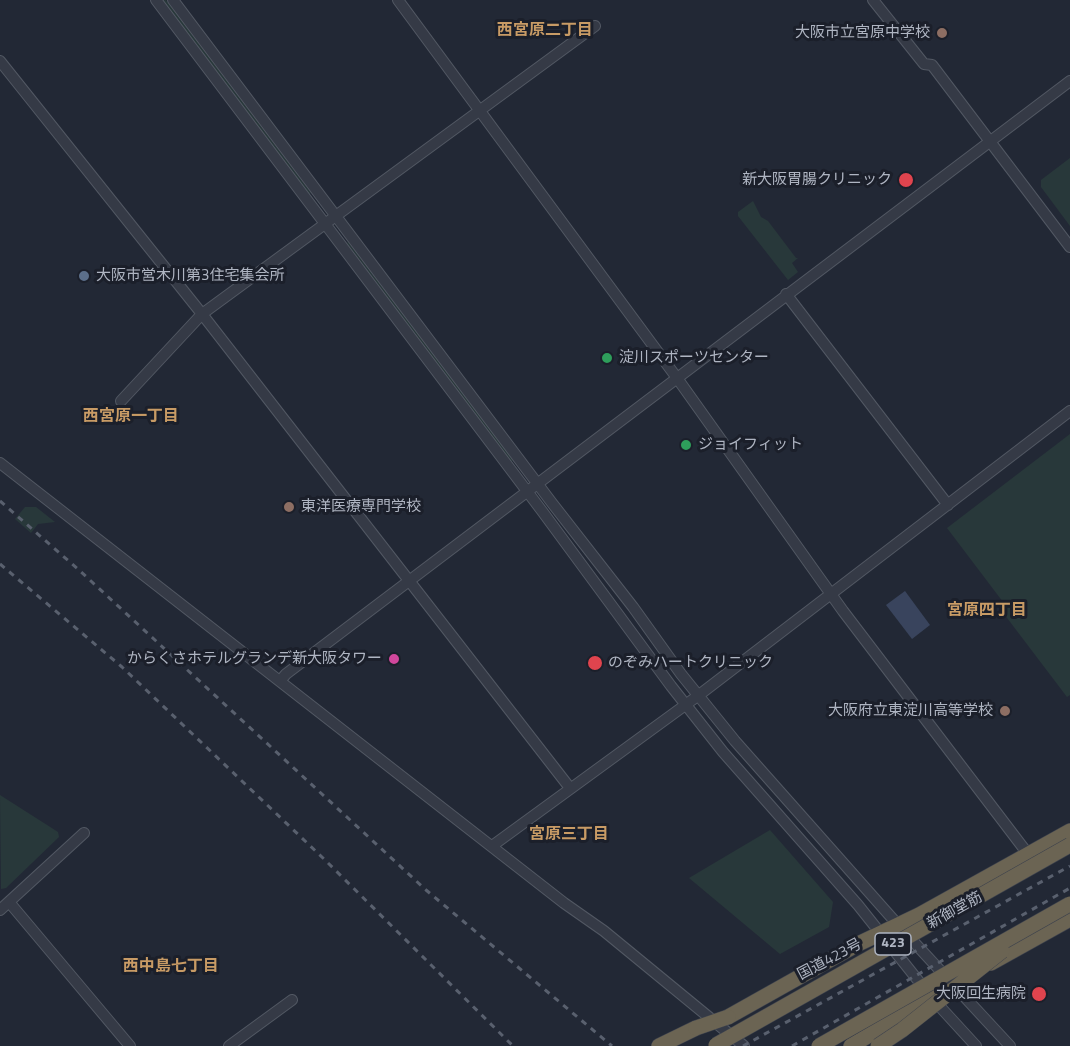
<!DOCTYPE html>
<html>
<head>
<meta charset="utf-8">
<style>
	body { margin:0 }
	canvas { display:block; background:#222835 }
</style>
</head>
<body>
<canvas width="1070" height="1046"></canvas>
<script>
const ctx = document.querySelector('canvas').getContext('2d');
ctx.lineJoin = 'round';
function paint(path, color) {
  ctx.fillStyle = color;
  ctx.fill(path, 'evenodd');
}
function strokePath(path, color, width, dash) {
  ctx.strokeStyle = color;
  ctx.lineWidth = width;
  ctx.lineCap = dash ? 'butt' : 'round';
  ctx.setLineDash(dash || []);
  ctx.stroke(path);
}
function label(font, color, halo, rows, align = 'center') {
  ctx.font = font + ' "Titillium Web","Noto Sans JP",sans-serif';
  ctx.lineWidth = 6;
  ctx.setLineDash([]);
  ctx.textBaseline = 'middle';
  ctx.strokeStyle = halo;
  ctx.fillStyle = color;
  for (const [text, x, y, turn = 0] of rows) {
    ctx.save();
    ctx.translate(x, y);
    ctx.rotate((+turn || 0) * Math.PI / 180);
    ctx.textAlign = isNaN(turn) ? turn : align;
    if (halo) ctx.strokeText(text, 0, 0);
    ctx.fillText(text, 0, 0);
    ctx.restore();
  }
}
const green = new Path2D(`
	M 162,0 L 166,0 L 311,193 L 308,194 Z
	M 1070,158 L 1070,226 L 1041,187 L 1041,180 Z
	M 753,201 L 761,217 L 768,221 L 796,258 L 798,258 L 792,263 L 798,272 L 788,280 L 738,216 L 738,212 Z
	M 348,242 L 513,460 L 511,462 L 347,243 Z
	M 1070,434 L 1070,695 L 1067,697 L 998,606 L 1003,602 L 947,528 Z
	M 25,507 L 36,507 L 55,522 L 38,524 L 31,533 L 15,519 Z
	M 0,795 L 58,832 L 59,837 L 6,888 L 1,889 Z
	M 770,830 L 833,902 L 829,927 L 780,954 L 689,878 Z`);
const water = new Path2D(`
	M 905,591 L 930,625 L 912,639 L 886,605 Z`);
const minor = new Path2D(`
	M 156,0 L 542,511 L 671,686 L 723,752 L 858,905 L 932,998 L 976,1046
	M 173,0 L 552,503 L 633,607 L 681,674 L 735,741 L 899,926 L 1010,1046
	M 398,0 L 677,378 L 843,611 L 1028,854
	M 873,0 L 924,64 L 932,65 L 1070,247
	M 0,61 L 202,314 L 570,788
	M 786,294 L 948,505
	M 121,401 L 202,314 L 595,26
	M 0,463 L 564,903 L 604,931 L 744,1046
	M 280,681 L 286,674 L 1070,81
	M 492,846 L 699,695 L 1070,411
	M 9,902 L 130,1046
	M 0,910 L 84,833
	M 229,1046 L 292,1000`);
const highway = new Path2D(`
	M 991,963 L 1070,919
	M 728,1017 L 858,944 L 919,915 L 1070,831
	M 659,1046 L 696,1028
	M 851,1046 L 940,993`);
const rail = new Path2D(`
	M 0,501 L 79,570 L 426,890 L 612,1046
	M 0,564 L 122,667 L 324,859 L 513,1046
	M 743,1046 L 1070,866
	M 792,1046 L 1070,888`);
const highwayBridge = new Path2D(`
	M 696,1028 L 728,1017
	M 716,1045 L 1070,845
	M 819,1046 L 1070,904
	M 878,1046 L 902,1030 L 1002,951`);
const markers = [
	[942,33,6,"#8d6e63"],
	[906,180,8,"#e0444e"],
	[84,276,6,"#5c6f8a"],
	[607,358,6,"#2e9e5b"],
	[686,445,6,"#2e9e5b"],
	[289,507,6,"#8d6e63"],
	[394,659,6,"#d1479c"],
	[595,663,8,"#e0444e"],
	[1005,711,6,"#8d6e63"],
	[1039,994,8,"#e0444e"]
];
const shields = [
	[893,944,36]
];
const shieldNames = [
	["423",893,944]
];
const poiNames = [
	["大阪市立宮原中学校",930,33],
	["新大阪胃腸クリニック",892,180],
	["大阪市営木川第3住宅集会所",96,276,"left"],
	["淀川スポーツセンター",619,358,"left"],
	["ジョイフィット",698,445,"left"],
	["東洋医療専門学校",301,507,"left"],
	["からくさホテルグランデ新大阪タワー",382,659],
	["のぞみハートクリニック",608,663,"left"],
	["大阪府立東淀川高等学校",993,711],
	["大阪回生病院",1026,994]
];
const streetNames = [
	["新御堂筋",955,911,-29],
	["国道423号",830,960,-28]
];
const neighbourhoodNames = [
	["西宮原二丁目",545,31],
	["西宮原一丁目",131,417],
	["宮原四丁目",987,611],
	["宮原三丁目",569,835],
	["西中島七丁目",171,967]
];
paint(green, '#28383a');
paint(water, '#39445d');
strokePath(minor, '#525863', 12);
strokePath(highway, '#3d424d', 16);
strokePath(minor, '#353a46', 10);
strokePath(highway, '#6b6453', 15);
strokePath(rail, '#59606e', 3, [6, 6]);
strokePath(highwayBridge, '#3d424d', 16, []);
strokePath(highwayBridge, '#6b6453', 15);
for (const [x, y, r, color] of markers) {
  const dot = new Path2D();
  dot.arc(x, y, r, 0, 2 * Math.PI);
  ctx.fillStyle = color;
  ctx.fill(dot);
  strokePath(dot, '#1b1f2a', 2);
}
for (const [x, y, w] of shields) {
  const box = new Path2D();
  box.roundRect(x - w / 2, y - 11, w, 22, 4.5);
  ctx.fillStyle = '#1b1f2a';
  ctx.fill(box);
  strokePath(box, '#afb5c2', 1.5);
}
label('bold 14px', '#afb5c2', null, shieldNames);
label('15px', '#afb5c2', '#1b1f2a', poiNames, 'right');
label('15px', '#afb5c2', '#1b1f2a', streetNames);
label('bold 16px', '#c89b65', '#1b1f2a', neighbourhoodNames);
</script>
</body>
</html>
